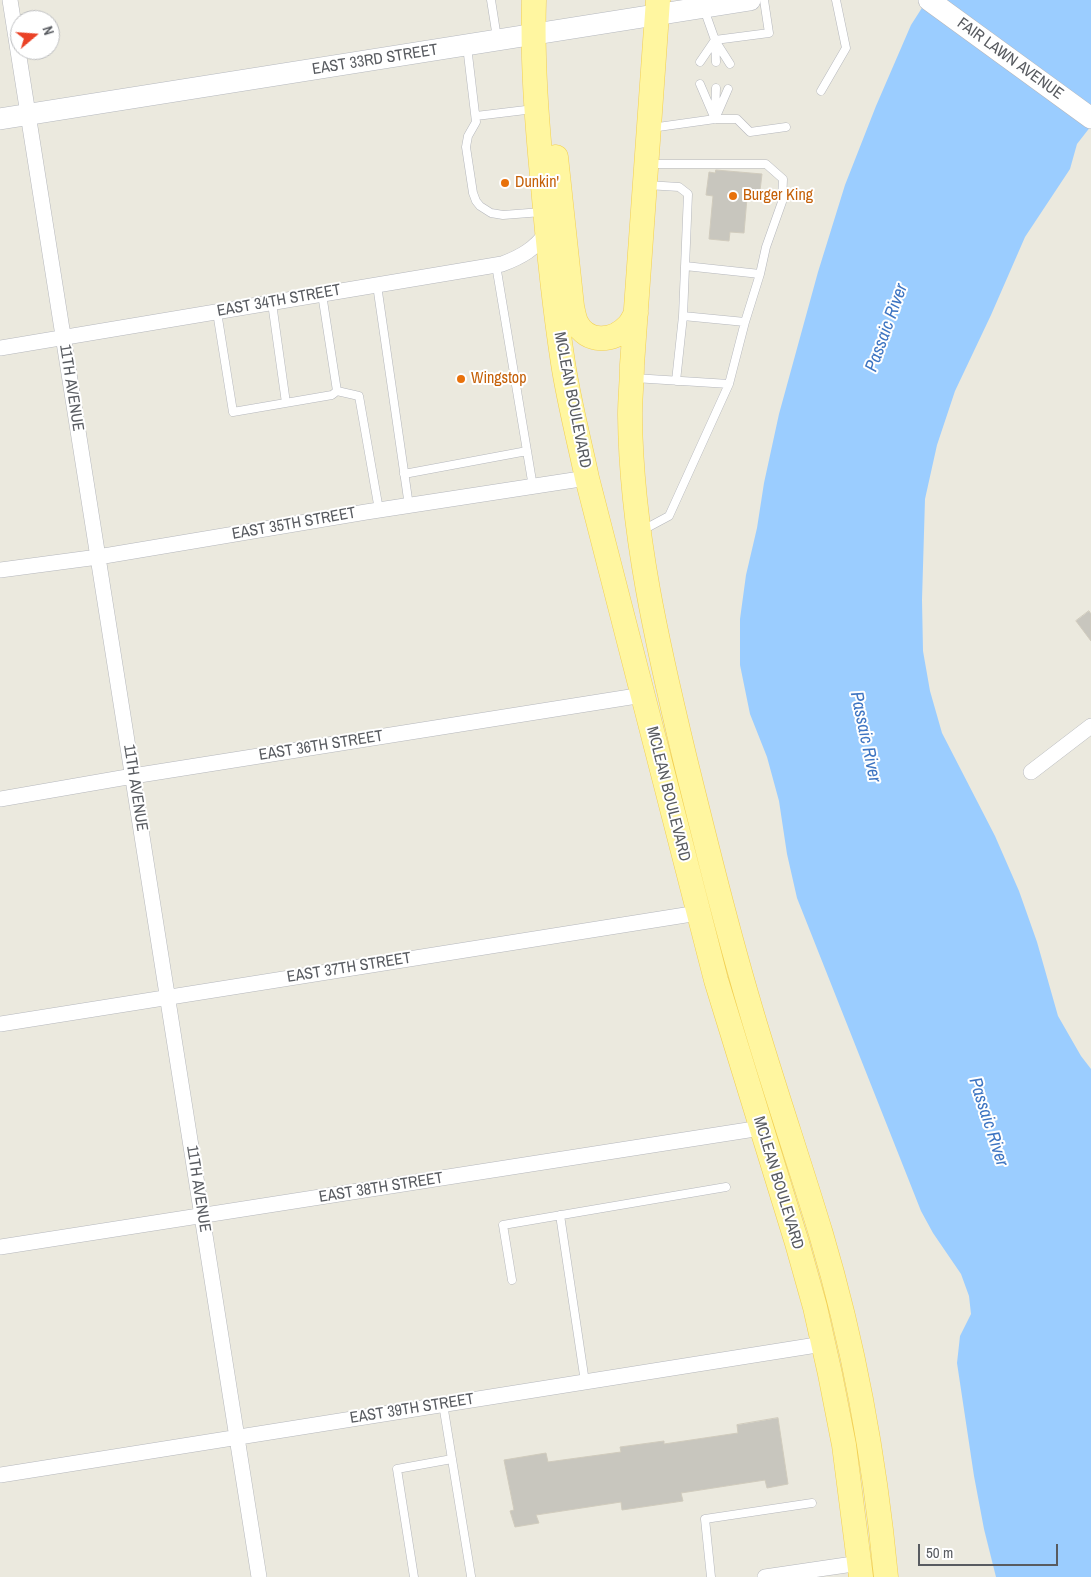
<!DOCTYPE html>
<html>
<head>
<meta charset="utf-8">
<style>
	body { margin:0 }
	#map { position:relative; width:1091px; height:1577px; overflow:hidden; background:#ebe9de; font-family:"Archivo Narrow",sans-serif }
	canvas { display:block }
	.north { position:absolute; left:10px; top:10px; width:50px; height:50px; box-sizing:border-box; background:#fff; border:1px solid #bcbdbf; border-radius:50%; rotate:72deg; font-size:14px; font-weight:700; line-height:20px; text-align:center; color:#585b60 }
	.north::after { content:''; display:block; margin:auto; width:18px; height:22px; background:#ea4226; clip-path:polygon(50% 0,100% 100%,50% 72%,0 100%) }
	.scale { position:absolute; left:918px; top:1544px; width:140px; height:22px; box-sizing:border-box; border:2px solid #585b60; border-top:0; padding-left:6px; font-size:15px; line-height:18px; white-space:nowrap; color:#585b60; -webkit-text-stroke:4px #fff; paint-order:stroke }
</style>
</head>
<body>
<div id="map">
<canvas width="1091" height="1577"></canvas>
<div class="north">N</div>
<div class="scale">50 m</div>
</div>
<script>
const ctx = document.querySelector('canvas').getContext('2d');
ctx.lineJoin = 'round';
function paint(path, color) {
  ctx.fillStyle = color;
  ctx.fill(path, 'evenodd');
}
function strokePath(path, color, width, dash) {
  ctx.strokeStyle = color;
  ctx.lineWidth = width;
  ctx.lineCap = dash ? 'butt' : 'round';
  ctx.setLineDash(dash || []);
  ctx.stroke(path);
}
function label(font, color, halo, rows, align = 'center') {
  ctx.font = font + ' "Archivo Narrow",sans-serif';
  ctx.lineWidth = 4;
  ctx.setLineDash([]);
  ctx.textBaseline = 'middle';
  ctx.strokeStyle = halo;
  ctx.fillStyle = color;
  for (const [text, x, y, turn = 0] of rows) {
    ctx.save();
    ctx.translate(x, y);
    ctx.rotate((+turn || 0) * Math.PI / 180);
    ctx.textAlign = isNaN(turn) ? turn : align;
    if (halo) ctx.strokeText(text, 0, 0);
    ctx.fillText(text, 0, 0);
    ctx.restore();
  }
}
const water = new Path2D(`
	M 927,0 L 1091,0 L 1091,126 L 1077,144 L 1070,169 L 1025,237 L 991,315 L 955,391 L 937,445 L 925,499 L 922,600 L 923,651 L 930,691 L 942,733 L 995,836 L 1019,891 L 1037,942 L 1058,1016 L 1081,1056 L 1091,1069 L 1091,1577 L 996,1577 L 984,1529 L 974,1476 L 957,1363 L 960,1336 L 971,1314 L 969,1296 L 961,1274 L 933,1233 L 921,1211 L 797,898 L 787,854 L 779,801 L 767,757 L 750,714 L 740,665 L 740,619 L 746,575 L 757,528 L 764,483 L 779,414 L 818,272 L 845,185 L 876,106 L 911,25 Z`);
const building = new Path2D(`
	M 716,170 L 762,174 L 759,199 L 747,198 L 744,233 L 730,232 L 729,241 L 709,239 L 713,196 L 706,195 L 709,172 L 715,173 Z
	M 1089,611 L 1091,614 L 1091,641 L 1076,621 Z
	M 778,1418 L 788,1484 L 767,1488 L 765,1480 L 681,1493 L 683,1501 L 622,1510 L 621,1502 L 536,1515 L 539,1523 L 515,1527 L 510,1511 L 514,1510 L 504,1460 L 546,1453 L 548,1462 L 621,1452 L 620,1447 L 664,1441 L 664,1444 L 738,1433 L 737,1425 Z`);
const lane = new Path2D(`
	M 491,0 L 497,38
	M 704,9 L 715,40 L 716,62
	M 716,42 L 730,64
	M 467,46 L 476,122 L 468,136 L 466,147 L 473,193 L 476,201 L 480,206 L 491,213 L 503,215 L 542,212
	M 700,62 L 715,40 L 769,33 L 764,0
	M 700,84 L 715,119
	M 821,91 L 846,48 L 836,0
	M 715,114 L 716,88
	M 476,116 L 534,109
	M 715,119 L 728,89
	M 651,128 L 715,119 L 737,119 L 750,132 L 786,127
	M 647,185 L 679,187 L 688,194 L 683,316
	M 496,265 L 533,487
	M 685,266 L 760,274
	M 377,285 L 409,506
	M 272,303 L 286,403
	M 217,312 L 233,412 L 332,395 L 337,391 L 322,294
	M 634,378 L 729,384 L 745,322 L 760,274 L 766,247 L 782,202 L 783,179 L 766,164 L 649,164
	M 676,381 L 683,316 L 745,322
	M 337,391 L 359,396 L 379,510
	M 404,474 L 527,451
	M 641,531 L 669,516 L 729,384
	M 560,1215 L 585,1382
	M 512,1280 L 503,1225 L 726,1187
	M 443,1404 L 471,1576
	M 414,1577 L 397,1469 L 452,1459
	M 711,1577 L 705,1519 L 812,1503`);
const street = new Path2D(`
	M 10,0 L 259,1577
	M 0,348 L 502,264 C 521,257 535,249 547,232
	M 0,570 L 98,557 L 366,512 L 587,478
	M 1031,772 L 1091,726
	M 0,799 L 133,776 L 643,695
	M 0,1024 L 698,913
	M 0,1247 L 761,1128
	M 0,1475 L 823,1344
	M 765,1577 L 860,1563`);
const secondary = new Path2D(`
	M 929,0 L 1091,118
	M 0,119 L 750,0`);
const primary = new Path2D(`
	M 534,0 C 532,62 537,124 543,186 C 548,245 554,304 563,363 C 569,402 579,440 587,478 L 716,980 L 797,1243 L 815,1307 L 830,1374 L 844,1445 L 861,1577
	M 658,0 L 632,365 C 632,381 630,398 630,415 C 631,531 658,647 685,759 C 708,852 731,946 759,1037 C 779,1103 801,1168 821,1234 C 854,1345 875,1461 886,1577
	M 556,157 L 572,306 C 573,311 574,317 576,322 C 587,344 613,342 628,326 C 632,322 634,317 636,313`);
const markers = [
	[505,183,5,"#e8710a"],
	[733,196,5,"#e8710a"],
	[461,379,5,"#e8710a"]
];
const streetNames = [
	["FAIR LAWN AVENUE",1010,59,36],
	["EAST 33RD STREET",375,60,-9],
	["EAST 34TH STREET",279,301,-10],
	["11TH AVENUE",71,388,81],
	["MCLEAN BOULEVARD",572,400,79],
	["EAST 35TH STREET",294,524,-10],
	["EAST 36TH STREET",321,746,-9],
	["11TH AVENUE",135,788,81],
	["MCLEAN BOULEVARD",668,794,76],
	["EAST 37TH STREET",349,968,-9],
	["MCLEAN BOULEVARD",778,1183,73],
	["EAST 38TH STREET",381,1188,-9],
	["11TH AVENUE",198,1189,81],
	["EAST 39TH STREET",412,1409,-9]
];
const foodNames = [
	["Dunkin'",515,183],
	["Burger King",743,196],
	["Wingstop",471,379]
];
const waterNames = [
	["Passaic River",887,328,-70],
	["Passaic River",865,737,78],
	["Passaic River",988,1122,72]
];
paint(water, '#9bcdff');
paint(building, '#c8c6be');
strokePath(building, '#d0cbbd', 1);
strokePath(lane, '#b5b7bc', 9);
strokePath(street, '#b5b7bc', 16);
strokePath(secondary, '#b5b8be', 22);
strokePath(primary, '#f2cf51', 25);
strokePath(lane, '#fff', 8);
strokePath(street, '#fff', 15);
strokePath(secondary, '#fff', 21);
strokePath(primary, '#fff6a0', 24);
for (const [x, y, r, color] of markers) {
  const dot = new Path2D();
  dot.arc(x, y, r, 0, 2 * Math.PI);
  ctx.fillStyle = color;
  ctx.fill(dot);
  strokePath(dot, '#fff', 2);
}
label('16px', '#585b60', '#fff', streetNames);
label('16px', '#c56008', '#fff', foodNames, 'left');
label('italic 18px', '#3e75c2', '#fff', waterNames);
</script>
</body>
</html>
